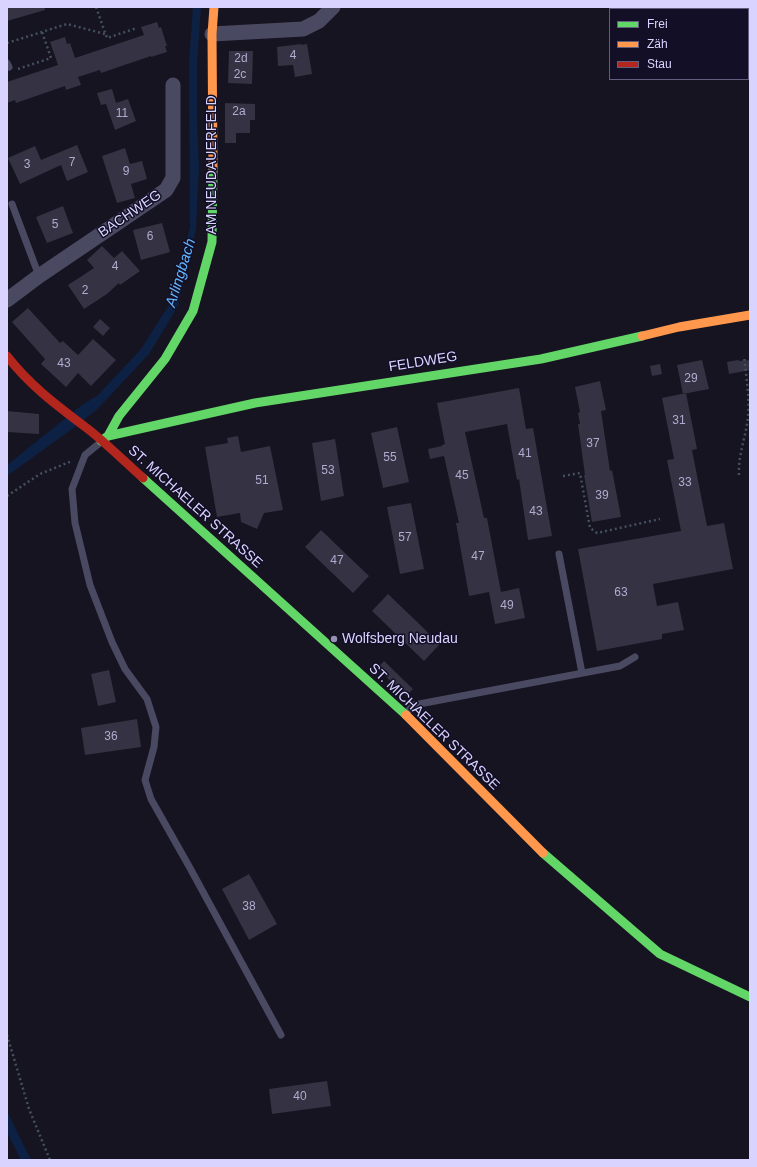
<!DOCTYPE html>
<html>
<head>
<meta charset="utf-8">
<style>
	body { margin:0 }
	#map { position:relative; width:757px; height:1167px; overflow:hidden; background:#161421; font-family:Helvetica,sans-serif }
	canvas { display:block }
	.frame { position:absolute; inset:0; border:8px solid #d9d4ff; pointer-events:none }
	.legend { position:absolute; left:609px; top:8px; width:140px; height:72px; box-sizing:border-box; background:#130f26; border:1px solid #625e7d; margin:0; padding:5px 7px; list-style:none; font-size:12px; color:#d9d4ff }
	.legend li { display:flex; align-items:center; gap:8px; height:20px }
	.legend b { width:20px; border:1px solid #625e7d }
</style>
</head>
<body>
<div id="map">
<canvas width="757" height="1167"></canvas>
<div class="frame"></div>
<ul class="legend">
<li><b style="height:5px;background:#63d668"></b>Frei</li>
<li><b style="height:5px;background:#ff974d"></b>Zäh</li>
<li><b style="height:5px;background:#b3261e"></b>Stau</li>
</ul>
</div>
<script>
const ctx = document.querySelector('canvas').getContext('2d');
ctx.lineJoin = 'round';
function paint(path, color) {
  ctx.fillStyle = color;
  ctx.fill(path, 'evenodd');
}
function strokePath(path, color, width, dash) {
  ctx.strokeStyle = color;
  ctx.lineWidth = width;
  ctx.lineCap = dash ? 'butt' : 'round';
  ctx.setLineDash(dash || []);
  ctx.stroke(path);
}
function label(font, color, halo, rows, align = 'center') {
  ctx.font = font + ' Helvetica,sans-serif';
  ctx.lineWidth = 3;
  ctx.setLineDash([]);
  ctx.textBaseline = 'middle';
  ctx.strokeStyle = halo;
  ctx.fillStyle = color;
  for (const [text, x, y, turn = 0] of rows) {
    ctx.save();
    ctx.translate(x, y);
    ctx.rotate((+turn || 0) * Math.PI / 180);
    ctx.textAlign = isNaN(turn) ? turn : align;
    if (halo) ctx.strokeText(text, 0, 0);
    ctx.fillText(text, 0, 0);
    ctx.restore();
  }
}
const water = new Path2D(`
	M 193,7 L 201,7 L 197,64 L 197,118 L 199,167 L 196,229 L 178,306 L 149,354 L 105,401 L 95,411 L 72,429 L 7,476 L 7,465 L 82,405 L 98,395 L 141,349 L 170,303 L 190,227 L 189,62 Z
	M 7,1111 L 31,1160 L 21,1160 L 7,1132 Z`);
const building = new Path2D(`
	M 7,7 L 45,7 L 45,10 L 7,21 Z
	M 157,22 L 159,28 L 161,27 L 167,46 L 165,46 L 167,52 L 151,57 L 151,56 L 101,73 L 100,70 L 78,77 L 81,85 L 66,90 L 65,86 L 16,103 L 15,100 L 7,103 L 7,82 L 58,65 L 50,42 L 65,37 L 67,44 L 70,43 L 75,58 L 144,35 L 141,27 Z
	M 301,44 L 301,45 L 307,44 L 312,74 L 295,77 L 293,65 L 278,66 L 277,47 Z
	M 229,51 L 253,51 L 252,84 L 228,83 Z
	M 112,89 L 116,103 L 128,99 L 136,121 L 115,130 L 106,104 L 101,105 L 97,93 Z
	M 225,103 L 255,104 L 255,120 L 250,120 L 250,133 L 236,133 L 236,143 L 225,143 Z
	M 77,145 L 88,172 L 67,181 L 61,165 L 20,184 L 8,158 L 35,146 L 41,160 Z
	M 125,148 L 130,164 L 142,161 L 147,179 L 131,184 L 135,198 L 117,203 L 102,156 Z
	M 63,206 L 73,233 L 47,243 L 36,217 Z
	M 162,223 L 170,252 L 141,260 L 133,230 Z
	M 102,246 L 114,258 L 122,251 L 140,271 L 120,285 L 119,283 L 107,294 L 84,309 L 68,285 L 94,268 L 87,260 Z
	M 28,308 L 60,343 L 63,341 L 78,355 L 93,339 L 116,360 L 91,386 L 78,373 L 66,387 L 41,364 L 45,359 L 12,322 Z
	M 100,319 L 110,328 L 103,336 L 93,327 Z
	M 702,360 L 709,389 L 683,394 L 677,365 Z
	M 738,360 L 739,361 L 750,360 L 750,370 L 729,374 L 727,362 Z
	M 660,364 L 662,374 L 652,376 L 650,366 Z
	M 600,381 L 606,410 L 601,411 L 610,471 L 612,470 L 621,517 L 592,522 L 584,475 L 585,475 L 578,424 L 580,424 L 578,413 L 580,412 L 575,387 Z
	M 519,388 L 526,429 L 533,428 L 552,536 L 528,540 L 519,479 L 517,480 L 507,424 L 465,432 L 484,518 L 487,518 L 501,592 L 519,588 L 525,618 L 495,624 L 489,592 L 469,596 L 456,523 L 459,523 L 444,456 L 430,459 L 428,449 L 442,446 L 442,445 L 445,444 L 437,403 Z
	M 686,393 L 697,449 L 692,450 L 707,526 L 724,523 L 733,569 L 653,584 L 657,606 L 678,602 L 684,630 L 662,634 L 662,639 L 597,651 L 578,549 L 681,531 L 667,460 L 674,459 L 662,398 Z
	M 7,411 L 39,414 L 39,434 L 7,432 Z
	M 397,427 L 409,482 L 383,488 L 371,433 Z
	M 238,436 L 241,452 L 270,446 L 283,510 L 264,513 L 257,529 L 241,522 L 240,513 L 217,517 L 205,447 L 228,443 L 227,438 Z
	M 335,439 L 344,496 L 321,501 L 312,443 Z
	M 411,503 L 424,569 L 400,574 L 387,507 Z
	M 321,530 L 369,576 L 353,593 L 305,547 Z
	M 388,594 L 440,644 L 424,661 L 372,611 Z
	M 384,661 L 413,689 L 406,696 L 377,668 Z
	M 109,670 L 116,702 L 98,706 L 91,674 Z
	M 137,719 L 141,747 L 85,755 L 81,728 Z
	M 249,874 L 277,924 L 249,940 L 222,889 Z
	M 327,1081 L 331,1106 L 272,1114 L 269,1089 Z`);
const path = new Path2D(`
	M 96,7 L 107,38 L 137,28
	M 7,43 L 67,24 L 105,34
	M 18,69 L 51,58 L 42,32
	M 739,475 C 738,454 746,437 748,417 C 750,397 746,376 744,356
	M 563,476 L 580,473 L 590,528 L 597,533 L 660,519
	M 7,496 L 40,474 L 72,461
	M 7,1035 L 29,1109 L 50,1160`);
const lane = new Path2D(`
	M 7,63 L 9,67
	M 12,204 L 39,276
	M 101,442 L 85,455 L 72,489 L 75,523 L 90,585 L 112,642 L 125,669 L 147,699 L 156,727 L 154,747 L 145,780 L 151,799 L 190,868 L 281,1035
	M 559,554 L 582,673
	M 406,713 L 414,705 L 620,666 L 635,657`);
const street = new Path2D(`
	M 212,34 L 303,29 L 319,21 L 333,7
	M 7,300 L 39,276 L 166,190 L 173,178 L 173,85`);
const fast = new Path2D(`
	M 108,436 L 119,416 L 165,359 L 193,311 L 212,242 L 213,169
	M 101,441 L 108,436 L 255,403 L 541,359 L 642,336
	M 143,478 L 406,715
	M 543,853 L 660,954 L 750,997`);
const slow = new Path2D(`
	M 213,169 L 212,34 L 214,7
	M 642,336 L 679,327 L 750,315
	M 406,715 L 543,853`);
const jam = new Path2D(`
	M 7,356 C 30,386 59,407 88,429 C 107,444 125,462 143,478`);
const markers = [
	[334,639,4,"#9591b1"]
];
const numberNames = [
	["4",293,56],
	["2d",241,59],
	["2c",240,75],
	["2a",239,112],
	["11",122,114],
	["7",72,163],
	["3",27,165],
	["9",126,172],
	["5",55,225],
	["6",150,237],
	["4",115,267],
	["2",85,291],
	["43",64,364],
	["29",691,379],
	["31",679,421],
	["37",593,444],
	["41",525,454],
	["55",390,458],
	["53",328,471],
	["45",462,476],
	["51",262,481],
	["33",685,483],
	["39",602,496],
	["43",536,512],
	["57",405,538],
	["47",478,557],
	["47",337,561],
	["63",621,593],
	["49",507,606],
	["36",111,737],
	["38",249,907],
	["40",300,1097]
];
const streetNames = [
	["AM NEUDAUERFELD",212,165,-90],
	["BACHWEG",130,214,-34],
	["FELDWEG",423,362,-9],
	["ST. MICHAELER STRASSE",195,507,42],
	["ST. MICHAELER STRASSE",434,727,44]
];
const poiNames = [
	["Wolfsberg Neudau",342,639]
];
const waterNames = [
	["Arlingbach",181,273,-73]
];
paint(water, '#0d2144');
paint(building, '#343243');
strokePath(path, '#44505f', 2.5, [2, 3]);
strokePath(lane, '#4a4962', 7);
strokePath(street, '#4a4962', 15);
strokePath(fast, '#63d668', 9);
strokePath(slow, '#ff974d', 9);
strokePath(jam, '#b3261e', 9);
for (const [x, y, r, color] of markers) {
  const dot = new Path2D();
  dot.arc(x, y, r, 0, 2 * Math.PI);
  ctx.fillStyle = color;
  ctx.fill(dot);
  strokePath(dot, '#130f26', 1.5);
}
label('12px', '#b0acd0', null, numberNames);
label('14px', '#d9d4ff', '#130f26', streetNames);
label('14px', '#d9d4ff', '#130f26', poiNames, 'left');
label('italic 15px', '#62b6ff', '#130f26', waterNames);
</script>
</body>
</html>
